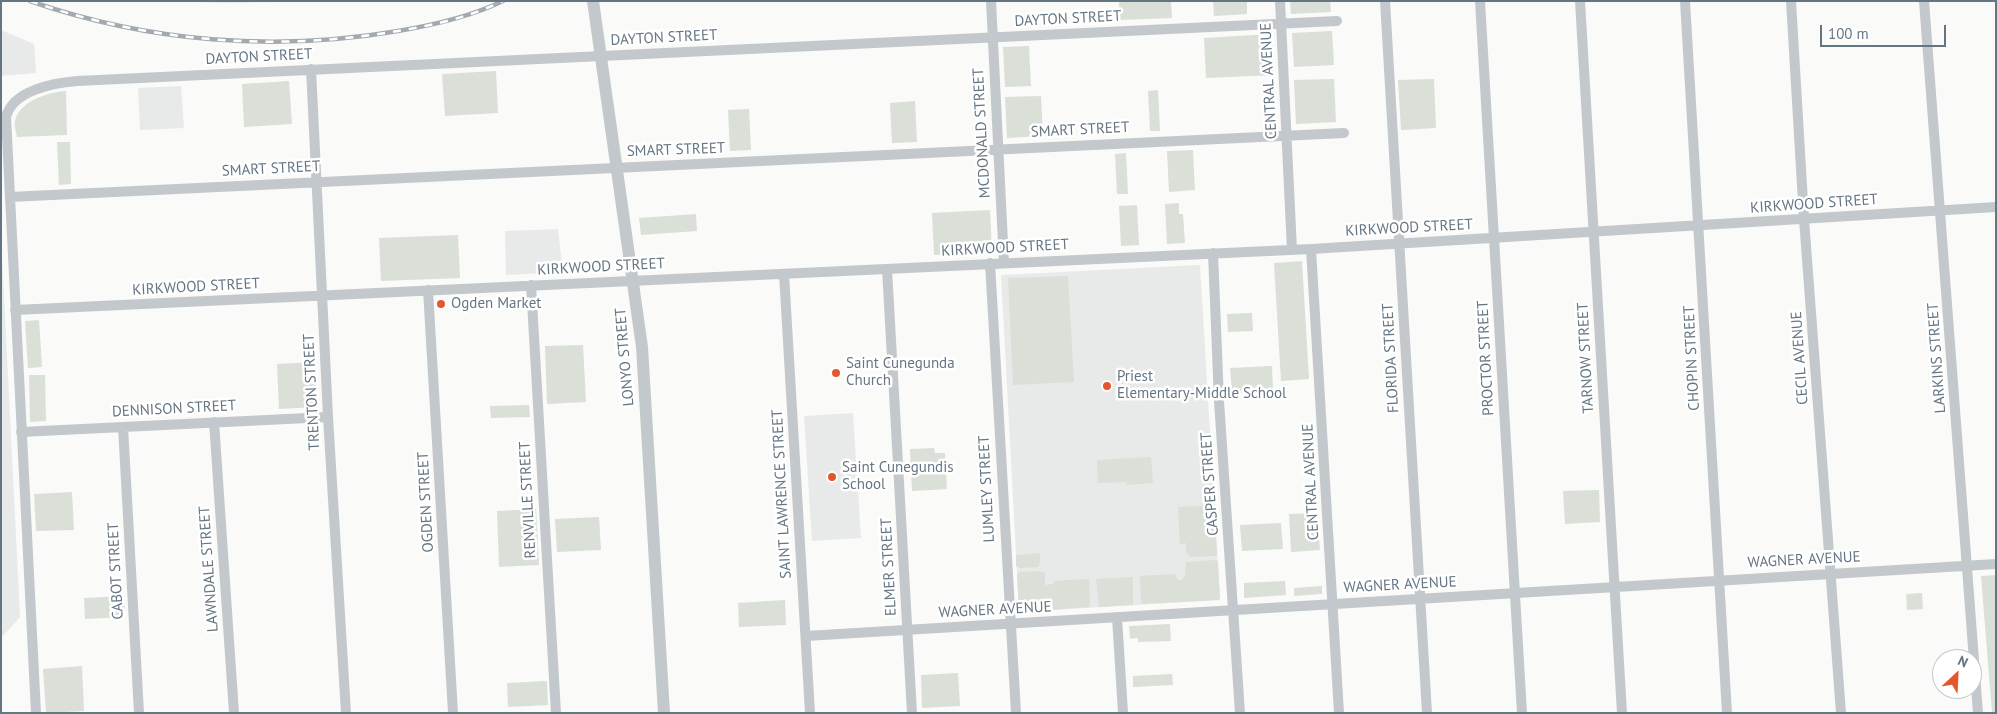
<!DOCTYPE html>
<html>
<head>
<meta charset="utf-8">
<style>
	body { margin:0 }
	#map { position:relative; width:1997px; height:714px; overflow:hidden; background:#fafaf8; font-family:"PT Sans",sans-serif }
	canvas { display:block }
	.frame { position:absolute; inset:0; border:2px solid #657683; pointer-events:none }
	.north { position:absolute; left:1932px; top:649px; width:50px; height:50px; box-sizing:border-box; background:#fff; border:1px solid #c1c8cd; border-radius:50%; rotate:25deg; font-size:14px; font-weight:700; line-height:20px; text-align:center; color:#657683 }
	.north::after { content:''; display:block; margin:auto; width:18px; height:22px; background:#e4572e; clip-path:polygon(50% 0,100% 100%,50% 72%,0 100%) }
	.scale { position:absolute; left:1820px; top:25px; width:126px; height:22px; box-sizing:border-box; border:2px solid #657683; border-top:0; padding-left:6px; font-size:15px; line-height:18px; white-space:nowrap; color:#657683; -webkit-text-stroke:4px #fff; paint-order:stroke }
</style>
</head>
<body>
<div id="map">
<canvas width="1997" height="714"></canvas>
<div class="frame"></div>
<div class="north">N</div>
<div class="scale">100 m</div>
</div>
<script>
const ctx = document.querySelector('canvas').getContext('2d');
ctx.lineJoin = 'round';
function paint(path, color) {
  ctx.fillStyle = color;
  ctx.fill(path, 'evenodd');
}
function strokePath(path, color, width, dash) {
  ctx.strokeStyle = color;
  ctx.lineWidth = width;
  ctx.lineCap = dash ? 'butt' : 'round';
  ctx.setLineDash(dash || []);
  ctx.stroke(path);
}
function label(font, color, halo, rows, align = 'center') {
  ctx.font = font + ' "PT Sans",sans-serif';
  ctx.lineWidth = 5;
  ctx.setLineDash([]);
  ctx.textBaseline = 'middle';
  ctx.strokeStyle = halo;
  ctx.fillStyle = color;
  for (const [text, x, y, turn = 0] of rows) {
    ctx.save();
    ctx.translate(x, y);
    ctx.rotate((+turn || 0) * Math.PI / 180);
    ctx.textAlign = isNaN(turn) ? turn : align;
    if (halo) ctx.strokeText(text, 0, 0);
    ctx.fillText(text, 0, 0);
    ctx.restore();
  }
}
const built = new Path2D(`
	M 173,1 L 314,1 L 226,3 Z
	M 1,30 L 34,44 L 36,73 L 1,76 Z
	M 181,86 L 184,128 L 140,130 L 138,88 Z
	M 558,229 L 563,272 L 506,275 L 505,231 Z
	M 1,235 L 20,617 L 1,638 Z
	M 1200,265 L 1220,598 L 1219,600 L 1021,612 L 1019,610 L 1001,275 Z
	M 853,413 L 861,538 L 812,541 L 804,416 Z`);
const green = new Path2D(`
	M 1119,1 L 1171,1 L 1172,18 L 1120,20 Z
	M 1213,1 L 1247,1 L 1247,14 L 1214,16 Z
	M 1330,1 L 1331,12 L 1291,14 L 1290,2 Z
	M 1332,31 L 1334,65 L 1294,67 L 1292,33 Z
	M 1272,34 L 1274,75 L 1206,78 L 1204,38 Z
	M 1029,46 L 1031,86 L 1005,87 L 1003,47 Z
	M 496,71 L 498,113 L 445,116 L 442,74 Z
	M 1334,79 L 1336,122 L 1296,124 L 1294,80 Z
	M 1434,79 L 1436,128 L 1401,130 L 1398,80 Z
	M 289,81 L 292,124 L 244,127 L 242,84 Z
	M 1158,90 L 1160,131 L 1150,131 L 1148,91 Z
	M 66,91 L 67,135 L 17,137 C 16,132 14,126 15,121 C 19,101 49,92 66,91 Z
	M 1041,96 L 1043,136 L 1007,138 L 1005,97 Z
	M 915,101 L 917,142 L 892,143 L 890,103 Z
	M 749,109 L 751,150 L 730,151 L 728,110 Z
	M 57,142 L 70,142 L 71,184 L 59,185 Z
	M 1193,150 L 1195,190 L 1169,192 L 1167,151 Z
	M 1126,153 L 1128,194 L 1117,194 L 1115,154 Z
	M 1179,203 L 1179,214 L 1183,214 L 1185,243 L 1167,244 L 1165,204 Z
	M 1137,205 L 1139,245 L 1121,246 L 1119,206 Z
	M 990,210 L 992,252 L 934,255 L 932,213 Z
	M 696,214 L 697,231 L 641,235 L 639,218 Z
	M 458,235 L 460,278 L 381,281 L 379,238 Z
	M 1302,261 L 1309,379 L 1281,381 L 1274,263 Z
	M 1068,276 L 1074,382 L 1013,385 L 1008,278 Z
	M 1252,313 L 1253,331 L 1228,332 L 1227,314 Z
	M 39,320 L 42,367 L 28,368 L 25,321 Z
	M 583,345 L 586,402 L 547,404 L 545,346 Z
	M 315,362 L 317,407 L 279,409 L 277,364 Z
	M 1272,366 L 1273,391 L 1232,393 L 1230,368 Z
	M 29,375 L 45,375 L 46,421 L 30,422 Z
	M 529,405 L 530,417 L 491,418 L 490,406 Z
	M 934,448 L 935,453 L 945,453 L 947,489 L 912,491 L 910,449 Z
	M 1151,457 L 1153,483 L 1126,485 L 1126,482 L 1098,483 L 1097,460 Z
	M 1599,490 L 1600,522 L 1565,524 L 1563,491 Z
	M 72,492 L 74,530 L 36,531 L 34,494 Z
	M 1214,505 L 1217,554 L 1216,556 L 1191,557 L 1186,552 L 1186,543 L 1180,544 L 1178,507 Z
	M 536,509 L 539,565 L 499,567 L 497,511 Z
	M 1317,513 L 1320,550 L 1291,552 L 1289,514 Z
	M 599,517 L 601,550 L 557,552 L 555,519 Z
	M 1281,523 L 1283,549 L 1242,551 L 1240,525 Z
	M 1040,553 L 1040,562 L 1038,567 L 1020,568 L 1016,566 L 1016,555 Z
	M 1216,560 L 1218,562 L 1220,598 L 1219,600 L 1143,604 L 1141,602 L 1140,576 L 1175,574 L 1178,580 L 1182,580 L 1185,575 L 1186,562 Z
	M 1038,571 L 1045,573 L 1045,585 L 1054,584 L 1054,581 L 1089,579 L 1090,605 L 1089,607 L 1021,612 L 1019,610 L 1017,574 L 1020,572 Z
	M 1996,575 L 1996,713 L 1992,713 L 1981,576 Z
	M 1133,577 L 1133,605 L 1099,607 L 1096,579 Z
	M 1285,581 L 1286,595 L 1244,598 L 1244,583 Z
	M 1322,586 L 1322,594 L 1294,596 L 1294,588 Z
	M 1922,593 L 1923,609 L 1907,610 L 1906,594 Z
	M 124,596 L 125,617 L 85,619 L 84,598 Z
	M 785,600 L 786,625 L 739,627 L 738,603 Z
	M 1170,624 L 1171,641 L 1138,642 L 1138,638 L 1130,639 L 1129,626 Z
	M 82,666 L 84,711 L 46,713 L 43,669 Z
	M 958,673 L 960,706 L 922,708 L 921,675 Z
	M 1172,674 L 1173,685 L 1133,687 L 1133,676 Z
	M 547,681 L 548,705 L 508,707 L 507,683 Z`);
const minor = new Path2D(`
	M 991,1 L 1004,263
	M 1280,1 L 1292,250
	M 1385,1 L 1427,713
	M 1480,1 L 1522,713
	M 1580,1 L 1622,713
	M 1685,1 L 1727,713
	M 1791,1 L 1804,219 L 1841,713
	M 1924,1 L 1978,713
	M 311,69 L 328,417 L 346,713
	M 10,197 L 1344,133
	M 1311,249 L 1339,713
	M 1213,253 L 1219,401 L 1240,713
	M 990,263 L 1016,713
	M 887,269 L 912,713
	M 784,274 L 810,713
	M 531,285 L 556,713
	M 428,290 L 453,713
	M 15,310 L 1311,249 L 1996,207
	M 214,422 L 234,713
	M 123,427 L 139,713
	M 21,432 L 328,417
	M 1117,617 L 1123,713
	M 806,636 L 1996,564
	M 36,713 L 6,117 C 13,90 54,83 77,81 L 1337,21`);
const tertiary = new Path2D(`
	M 593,1 L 642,347 L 664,713`);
const rail = new Path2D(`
	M 30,1 C 148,42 275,52 398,31 C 434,25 470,17 503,1`);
const markers = [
	[441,304,5,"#e4572e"],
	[836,373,5,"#e4572e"],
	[1107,386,5,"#e4572e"],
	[832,477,5,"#e4572e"]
];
const streetNames = [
	["DAYTON STREET",1068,19,-3],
	["DAYTON STREET",664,38,-3],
	["DAYTON STREET",259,57,-3],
	["CENTRAL AVENUE",1269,81,-93],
	["SMART STREET",1080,130,-3],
	["MCDONALD STREET",982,133,-93],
	["SMART STREET",676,150,-2],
	["SMART STREET",271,169,-3],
	["KIRKWOOD STREET",1814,204,-4],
	["KIRKWOOD STREET",1409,228,-3],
	["KIRKWOOD STREET",1005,248,-3],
	["KIRKWOOD STREET",601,267,-3],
	["KIRKWOOD STREET",196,287,-3],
	["LONYO STREET",625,357,-95],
	["FLORIDA STREET",1391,358,-93],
	["PROCTOR STREET",1486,358,-93],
	["TARNOW STREET",1586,358,-93],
	["CHOPIN STREET",1692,358,-93],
	["CECIL AVENUE",1800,358,-94],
	["LARKINS STREET",1937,358,-94],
	["TRENTON STREET",312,392,-93],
	["DENNISON STREET",174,409,-3],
	["CENTRAL AVENUE",1311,482,-93],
	["CASPER STREET",1210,484,-94],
	["LUMLEY STREET",987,489,-93],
	["SAINT LAWRENCE STREET",782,494,-93],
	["RENVILLE STREET",528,500,-93],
	["OGDEN STREET",426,502,-93],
	["WAGNER AVENUE",1804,560,-3],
	["ELMER STREET",889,567,-93],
	["LAWNDALE STREET",209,569,-94],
	["CABOT STREET",116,571,-93],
	["WAGNER AVENUE",1400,585,-3],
	["WAGNER AVENUE",995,610,-3]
];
const poiNames = [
	["Ogden Market",451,304],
	["Saint Cunegunda",846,364],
	["Church",846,381],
	["Priest",1117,377],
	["Elementary‑Middle School",1117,394],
	["Saint Cunegundis",842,468],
	["School",842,485]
];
paint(built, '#e8e9e9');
paint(green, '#dadfd7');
strokePath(minor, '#c3c8cc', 10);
strokePath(tertiary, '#c3c8cc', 12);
strokePath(rail, '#a2aab0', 4.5);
strokePath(rail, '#fff', 2.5, [8]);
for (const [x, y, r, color] of markers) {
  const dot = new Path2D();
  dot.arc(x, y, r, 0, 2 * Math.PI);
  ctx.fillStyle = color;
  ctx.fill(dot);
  strokePath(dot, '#fff', 2);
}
label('15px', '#657683', '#fff', streetNames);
label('15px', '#657683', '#fff', poiNames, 'left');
</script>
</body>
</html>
